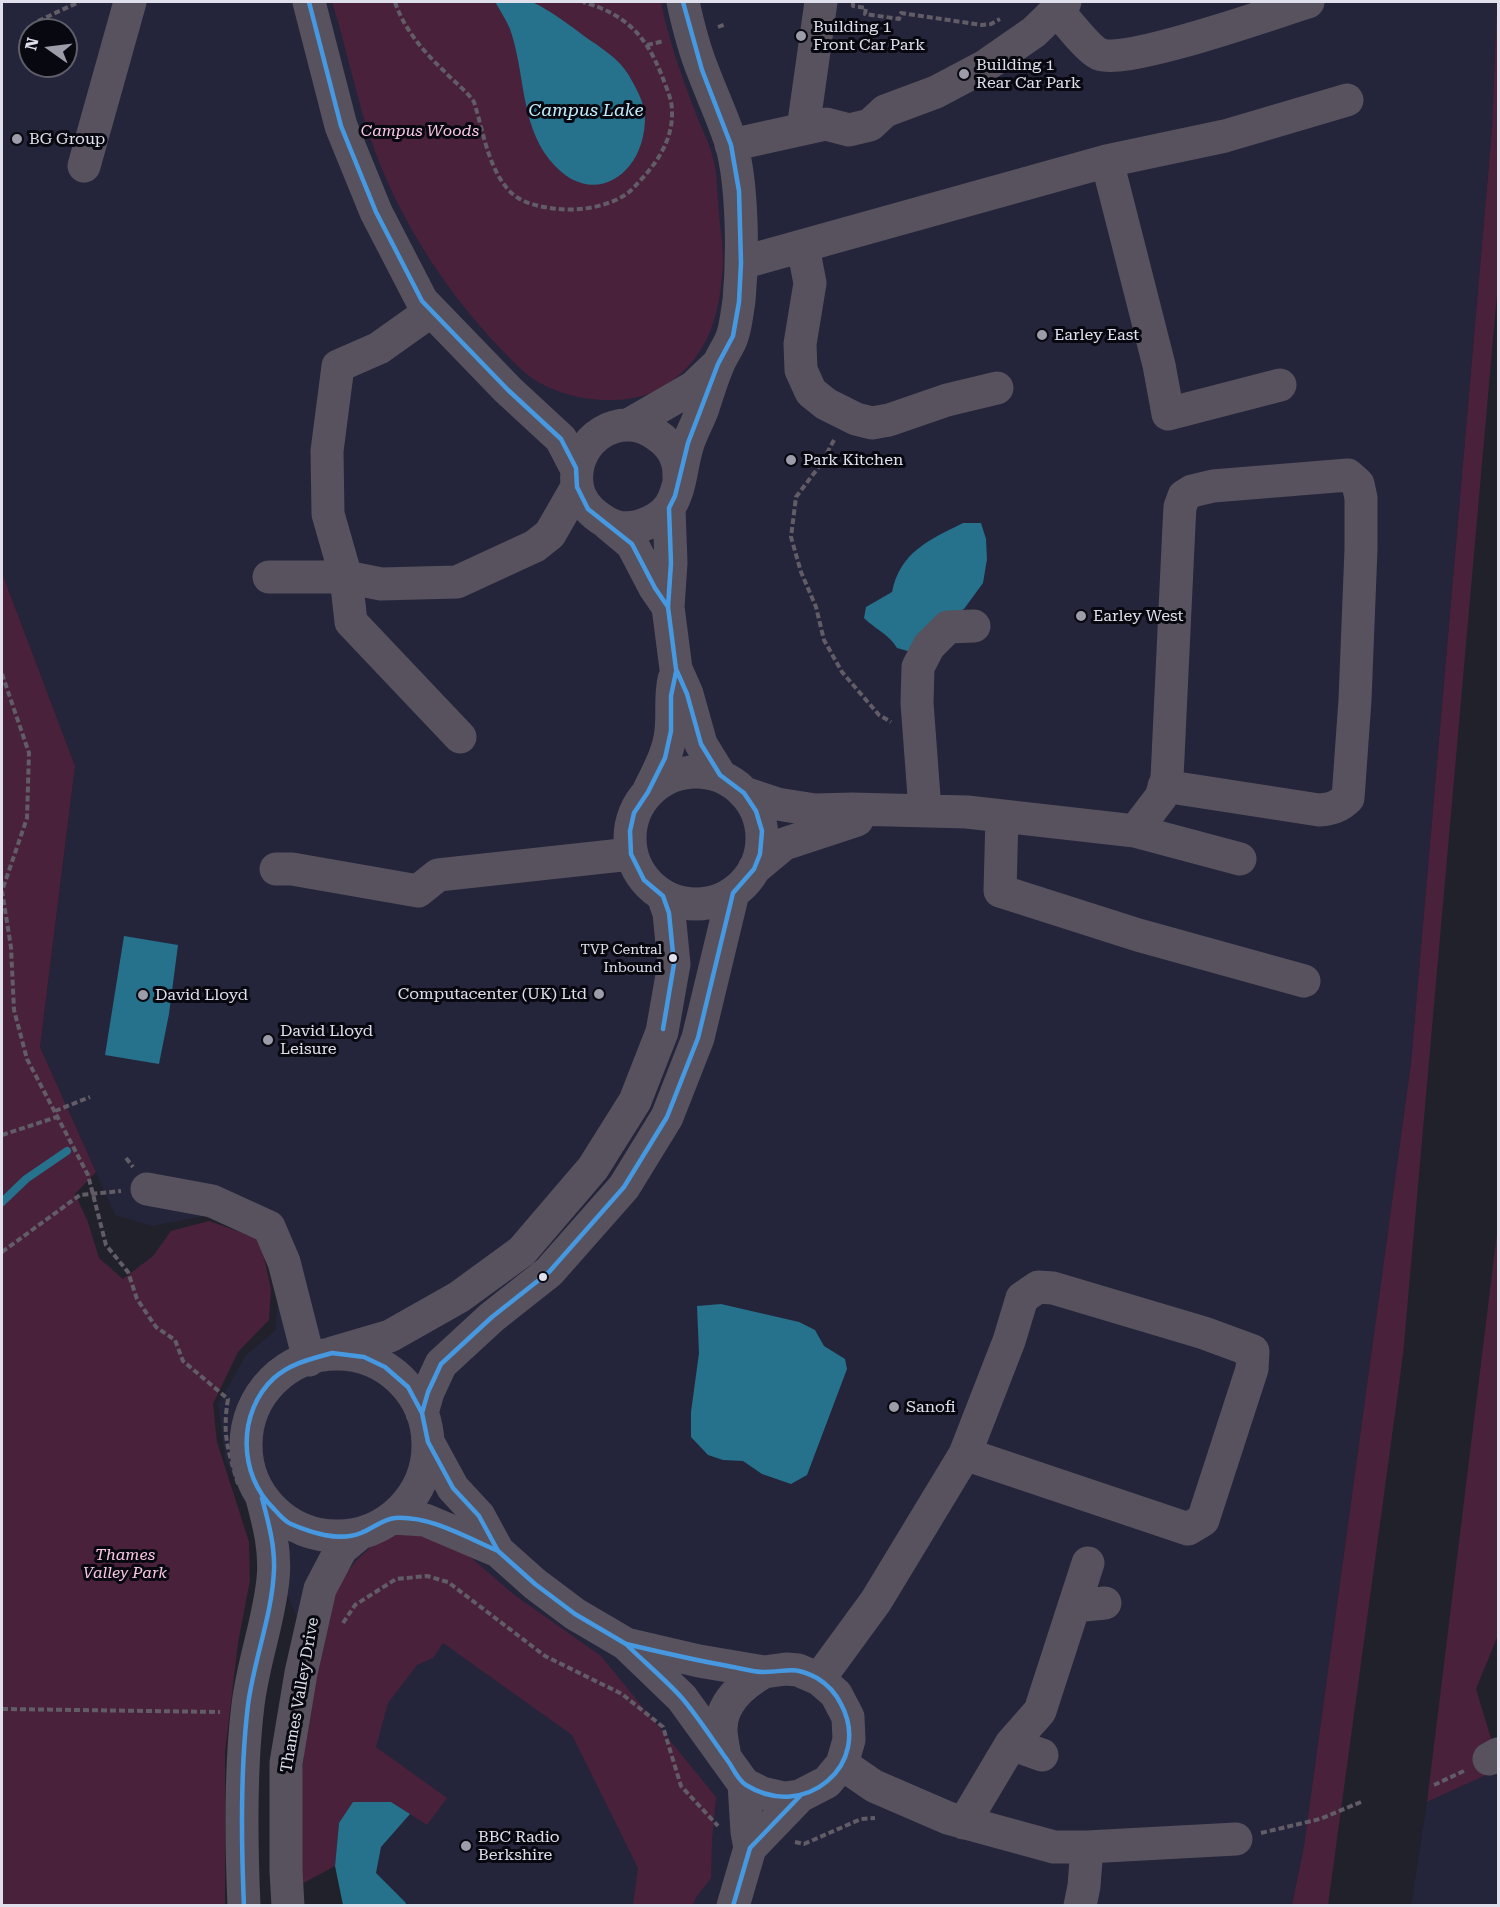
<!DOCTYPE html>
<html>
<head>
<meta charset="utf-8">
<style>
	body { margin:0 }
	#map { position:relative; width:1500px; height:1907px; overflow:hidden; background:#21212b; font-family:"Roboto Serif",serif }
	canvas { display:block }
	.frame { position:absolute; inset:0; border:3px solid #dfe0ec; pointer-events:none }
	.north { position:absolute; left:18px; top:18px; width:60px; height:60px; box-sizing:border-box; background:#080810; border:2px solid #5e5e68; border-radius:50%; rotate:284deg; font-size:16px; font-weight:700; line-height:24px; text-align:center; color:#dfe0ec }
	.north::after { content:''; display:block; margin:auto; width:21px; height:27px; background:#9c9da8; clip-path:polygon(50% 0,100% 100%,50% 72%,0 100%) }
</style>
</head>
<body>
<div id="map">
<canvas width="1500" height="1907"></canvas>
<div class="frame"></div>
<div class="north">N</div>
</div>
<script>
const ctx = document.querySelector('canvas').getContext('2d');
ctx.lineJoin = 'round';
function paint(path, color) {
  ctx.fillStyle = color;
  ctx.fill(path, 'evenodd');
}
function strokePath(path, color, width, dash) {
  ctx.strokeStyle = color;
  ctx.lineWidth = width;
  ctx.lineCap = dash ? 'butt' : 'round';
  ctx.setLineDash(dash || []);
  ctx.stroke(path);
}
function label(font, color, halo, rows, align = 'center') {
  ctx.font = font + ' "Roboto Serif",serif';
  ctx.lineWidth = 6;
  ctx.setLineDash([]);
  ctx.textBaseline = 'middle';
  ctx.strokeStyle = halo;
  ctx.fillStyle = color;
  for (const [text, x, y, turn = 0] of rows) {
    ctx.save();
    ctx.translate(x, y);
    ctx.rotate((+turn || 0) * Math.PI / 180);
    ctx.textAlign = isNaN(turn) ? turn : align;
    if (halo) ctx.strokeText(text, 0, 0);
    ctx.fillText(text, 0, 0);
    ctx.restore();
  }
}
const built = new Path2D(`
	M 2,2 L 1497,2 L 1492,129 L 1411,1063 L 1304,1846 L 1292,1905 L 348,1905 L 333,1696 L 225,1459 L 218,1404 L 246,1355 L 275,1331 L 279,1288 L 264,1234 L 210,1215 L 152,1226 L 115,1215 L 40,1047 L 75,766 L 2,573 ZM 30,30 L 66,30 L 66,66 L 30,66 Z
	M 1498,1769 L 1498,1905 L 1411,1906 L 1427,1802 Z`);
const green = new Path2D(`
	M 332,2 L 661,2 C 668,37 680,72 693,106 C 700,126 711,145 715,166 C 717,177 717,189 718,201 C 719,220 723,240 723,260 C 721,316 707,366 653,392 C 619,407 569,400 538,382 C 524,374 512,360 501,349 C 448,294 403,225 376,154 C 357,104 348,52 332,2 Z
	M 1497,2 L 1498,2 L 1498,283 L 1403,1355 L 1328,1905 L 1292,1905 L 1304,1846 L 1411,1063 L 1492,129 Z
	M 2,573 L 75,766 L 40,1047 L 96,1172 L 75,1194 L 88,1222 L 99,1258 L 123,1279 L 153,1256 L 171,1231 L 209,1221 L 260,1239 L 271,1289 L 269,1320 L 238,1352 L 213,1404 L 217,1442 L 249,1542 L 250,1580 L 238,1643 L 225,1752 L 225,1905 L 2,1905 Z
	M 1498,1225 L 1498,1635 L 1476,1689 L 1493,1745 L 1486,1775 L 1427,1802 Z
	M 420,1526 L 445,1535 L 513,1594 L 601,1656 L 716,1797 L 712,1840 L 711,1878 L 695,1899 L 693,1905 L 633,1905 L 638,1868 L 572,1735 L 443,1643 L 433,1658 L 417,1665 L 388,1703 L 376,1747 L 447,1798 L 427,1825 L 391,1802 L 339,1823 L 335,1866 L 298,1886 L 298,1809 L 308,1716 L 338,1584 L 355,1562 L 378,1540 Z`);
const water = new Path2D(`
	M 495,2 C 505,1 521,0 531,2 C 541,4 574,28 584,36 C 600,47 618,58 628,74 C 635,86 645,103 645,116 C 646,176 590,212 549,159 C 520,122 525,71 510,29 C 506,20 500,10 495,2 Z
	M 963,523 L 981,523 L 986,539 L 987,559 L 983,583 L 964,609 L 949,616 L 911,652 L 897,648 C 890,635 875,629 864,618 L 866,607 L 892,592 C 900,552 929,540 963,523 Z
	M 124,936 L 178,945 L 169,1014 L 159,1064 L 105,1055 Z
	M 721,1304 L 799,1322 L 815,1330 L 824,1346 L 845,1359 L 847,1369 L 807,1475 L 791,1484 L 762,1474 L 743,1461 L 723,1460 L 708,1455 L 691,1437 L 691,1412 L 699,1353 L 697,1306 Z
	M 353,1802 L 391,1802 L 410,1814 L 381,1847 L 376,1873 L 406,1903 L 405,1905 L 343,1905 L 335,1866 L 339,1823 Z`);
const stream = new Path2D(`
	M 2,1202 L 26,1179 L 67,1151`);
const path = new Path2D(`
	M 395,2 C 404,29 423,51 444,71 C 454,82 466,90 474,102 C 483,130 487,163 506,187 C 518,203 539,207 558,209 C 580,211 606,207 625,195 C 630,192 634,187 638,183 C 657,163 673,140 672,111 C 672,99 666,87 662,76 C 646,35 625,14 583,2
	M 853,2 L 853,6 L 866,8 L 865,14 L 899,19 L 901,13 L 982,25 L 991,24 L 1000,19
	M 38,21 L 79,2
	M 718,27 L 726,24
	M 647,45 L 664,41
	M 834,440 L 821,464 L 796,497 L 791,537 L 801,572 L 816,607 L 824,640 L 842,672 L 879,715 L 891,722
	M 2,674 L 29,753 L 27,818 L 2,891 L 11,947 L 14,1010 L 27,1059 L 88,1175 L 106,1245 L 128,1272 L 137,1299 L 156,1327 L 175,1340 L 183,1361 L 228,1399 C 222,1436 228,1449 238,1484
	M 55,1111 L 90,1097
	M 2,1135 L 57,1117
	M 126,1158 L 133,1167
	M 2,1252 L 80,1195 L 121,1191
	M 343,1623 L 355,1605 L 396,1579 L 427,1576 L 448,1582 L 545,1656 L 622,1694 L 663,1727 L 681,1786 L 718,1826
	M 2,1709 L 220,1712
	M 1434,1785 L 1466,1770
	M 1261,1833 L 1320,1819 L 1361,1802
	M 795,1842 L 804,1844 L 861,1819 L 875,1818`);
const minor = new Path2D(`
	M 309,2 L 341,126 L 376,212 L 422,301 L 508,390 L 561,439 L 576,468
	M 1057,10 C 1066,20 1088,49 1099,54 C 1127,65 1272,13 1308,2
	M 803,129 L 821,2
	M 731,145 L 826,124 L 849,130 L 870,125 L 885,111 L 936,92 L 985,66 L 1034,32 L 1065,2
	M 1107,161 L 1159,365 L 1168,414 L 1280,385
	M 84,166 L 130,2
	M 803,247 L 810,283 L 800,344 L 801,370 L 811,392 L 826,404 L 856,419 L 872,423 L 889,420 L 947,400 L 997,388
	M 741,263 L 1107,161 L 1225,136 L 1347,100
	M 431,311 L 379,348 L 338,366 L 327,451 L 328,514 L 346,577 L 351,622 L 460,737
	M 630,424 L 694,387 L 717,365
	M 679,479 C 679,473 679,466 677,461 C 674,450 667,442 658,436 C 622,407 572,439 577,484 C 579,501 592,514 606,522 C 626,535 657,524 670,506 C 682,487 681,462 689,441 C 693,430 699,419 703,408 C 708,393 712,379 718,365 C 722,355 729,346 732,337 C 736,326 737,312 739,301 C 743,257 743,185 731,143 C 723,118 712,95 703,71 C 694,49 688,25 683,2
	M 669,508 L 671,563 L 668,607 L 676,669 L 687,694 L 701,744 L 720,775
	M 608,524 L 632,544 L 655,588 L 668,607
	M 269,577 L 346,577 L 381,584 L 457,582 L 535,546 L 550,534 L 577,487
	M630 838a66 66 0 1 1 132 0a66 66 0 1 1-132 0Z
	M 648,792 C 657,773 669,753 671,731 C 673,713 670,697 674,679
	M 744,793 L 777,804 L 815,810 L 852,809 L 967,812 L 1135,831 L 1240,859
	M 925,810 L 917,703 L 918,667 L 929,646 L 948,627 L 974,626
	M 1002,816 L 1000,891 L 1138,935 L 1304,981
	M 1135,831 L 1161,797 L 1167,778 L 1179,525 L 1180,507 L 1184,496 L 1192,491 L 1213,486 L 1348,475 L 1358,484 L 1361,498 L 1361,549 L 1355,700 L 1348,798 C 1339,807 1331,809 1319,810 L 1164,786
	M 276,869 L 292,869 L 418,891 L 438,875 L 631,854
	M 754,869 L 784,844 L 857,820
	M 147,1189 L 212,1201 L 269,1227 L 284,1262 L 309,1360
	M 332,1353 L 390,1336 L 459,1297 L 522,1251 L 593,1168 L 635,1101 L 662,1032 L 674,964 L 669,913 L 663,896
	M246 1445a91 91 0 1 1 182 0a91 91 0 1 1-182 0Z
	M 422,1413 L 428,1392 L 441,1364 L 492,1317 L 549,1272 L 624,1187 L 667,1117 L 698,1038 L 733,893
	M 428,1442 L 453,1488 L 479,1516 L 498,1551
	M 392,1518 L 425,1520 L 498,1551 L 535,1584 L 575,1614 L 626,1644 L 682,1698 L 744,1784 L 762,1793 L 784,1798 L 800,1796 L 827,1782 L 842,1764 L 849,1740 L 848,1717 L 836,1694 L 819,1679 L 798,1670 L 786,1669 L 764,1672 L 699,1661 L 626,1644
	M 1074,1606 L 1105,1603
	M 819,1679 L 876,1601 L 965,1454 L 1009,1341 L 1022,1298 L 1038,1287 L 1053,1288 L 1204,1333 L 1253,1351 L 1252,1369 L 1203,1520 L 1188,1529 L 965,1454
	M 1011,1744 L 1042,1755
	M 725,1758 C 724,1749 721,1739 721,1729 C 721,1703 743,1684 764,1672
	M 1489,1759 L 1498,1754
	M 842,1764 L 874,1786 L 948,1818 L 1054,1847 L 1087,1847 L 1236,1839
	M 744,1784 L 747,1832 L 750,1848
	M 964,1823 L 1011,1744 L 1040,1711 L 1088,1563
	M 244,1906 C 241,1839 240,1770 248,1705 C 253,1662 269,1621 273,1579 C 276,1551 269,1524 262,1498
	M 288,1906 L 286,1871 L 286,1763 L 301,1673 L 320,1589 L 341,1549 L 359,1534
	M 733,1906 L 750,1848 L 800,1796
	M 1080,1906 L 1084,1886 L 1087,1847`);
const bus1 = new Path2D(`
	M 309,2 L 341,126 L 376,212 L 422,301 L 508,390 L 561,439 L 576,468 L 577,487 L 588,509 L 632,544 L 655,588 L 668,607
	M 663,1029 L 674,964 L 669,913 L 663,896 L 644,880 L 631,854 L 630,831 L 634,813 L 648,792 L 665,758 L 671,731 L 671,696 L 676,672
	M 332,1353 L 364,1357 L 385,1367 L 408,1387 L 422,1413 L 428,1442 L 453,1488 L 479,1516 L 498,1551 C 465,1537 431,1516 395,1518 C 383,1519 372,1529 361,1533 C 339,1542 312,1533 291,1524 C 284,1521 279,1514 274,1509 C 238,1475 237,1412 274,1378 C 291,1363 311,1359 332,1353 Z
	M 422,1413 L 428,1392 L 441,1364 L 492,1317 L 549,1272 L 624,1187 L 667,1117 L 698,1038 L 733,893 L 754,869 L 760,854 L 762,831 L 756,811 L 744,793 L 720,775 L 701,744 L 687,694 L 676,669 L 668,607 L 671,563 L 669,508 L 675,496 L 688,443 L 718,364 L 733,336 L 739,302 L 741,263 L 739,191 L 731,145 L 702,70 L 683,2
	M 498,1551 L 535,1584 L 575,1614 L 626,1644
	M 626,1644 C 660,1652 694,1660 728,1666 C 740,1668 753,1672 764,1672 C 788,1672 792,1665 817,1678 C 827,1684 836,1694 841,1704 C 873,1764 805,1822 746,1785 C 739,1781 734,1771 730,1764 C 714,1742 699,1718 682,1698 C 665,1679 644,1662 626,1644 Z
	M 244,1906 C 241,1839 240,1771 248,1705 C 254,1659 272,1616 274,1570 C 275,1545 268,1521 262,1498
	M 733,1906 L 750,1848 L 800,1796`);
const markers = [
	[801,36,6,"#9c9da8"],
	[964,74,6,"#9c9da8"],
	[17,139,6,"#9c9da8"],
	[1042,335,6,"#9c9da8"],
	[791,460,6,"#9c9da8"],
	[1081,616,6,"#9c9da8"],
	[673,958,5,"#dfe0ec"],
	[599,994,6,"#9c9da8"],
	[143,995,6,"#9c9da8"],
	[268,1040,6,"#9c9da8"],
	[543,1277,5,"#dfe0ec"],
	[894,1407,6,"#9c9da8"],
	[466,1846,6,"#9c9da8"]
];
const busNames = [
	["TVP Central",662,950],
	["Inbound",662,968]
];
const poiNames = [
	["Building 1",813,27],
	["Front Car Park",813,45],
	["Building 1",976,65],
	["Rear Car Park",976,83],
	["BG Group",29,139],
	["Earley East",1054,335],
	["Park Kitchen",803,460],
	["Earley West",1093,616],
	["Computacenter (UK) Ltd",587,994,"right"],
	["David Lloyd",155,995],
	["David Lloyd",280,1031],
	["Leisure",280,1049],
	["Sanofi",906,1407],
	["BBC Radio",478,1837],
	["Berkshire",478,1855]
];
const parkNames = [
	["Campus Woods",420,131],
	["Thames",125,1555],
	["Valley Park",125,1573]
];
const streetNames = [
	["Thames Valley Drive",300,1695,-80]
];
const waterNames = [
	["Campus Lake",586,111]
];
paint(built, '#24243b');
paint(green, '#49213b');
paint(water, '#26718b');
strokePath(stream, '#26718b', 8);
strokePath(path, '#615c66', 4, [6, 3]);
strokePath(minor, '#58525e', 33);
strokePath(bus1, '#4699e1', 4.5);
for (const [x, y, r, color] of markers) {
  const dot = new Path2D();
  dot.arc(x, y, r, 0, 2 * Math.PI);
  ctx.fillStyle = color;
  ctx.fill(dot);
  strokePath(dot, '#080810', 2);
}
label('14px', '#dfe0ec', '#080810', busNames, 'right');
label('16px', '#dfe0ec', '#080810', poiNames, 'left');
label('italic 16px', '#f9c6e3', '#080810', parkNames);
label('16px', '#dfe0ec', '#080810', streetNames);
label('italic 18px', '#c4ecfc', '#080810', waterNames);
</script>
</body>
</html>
